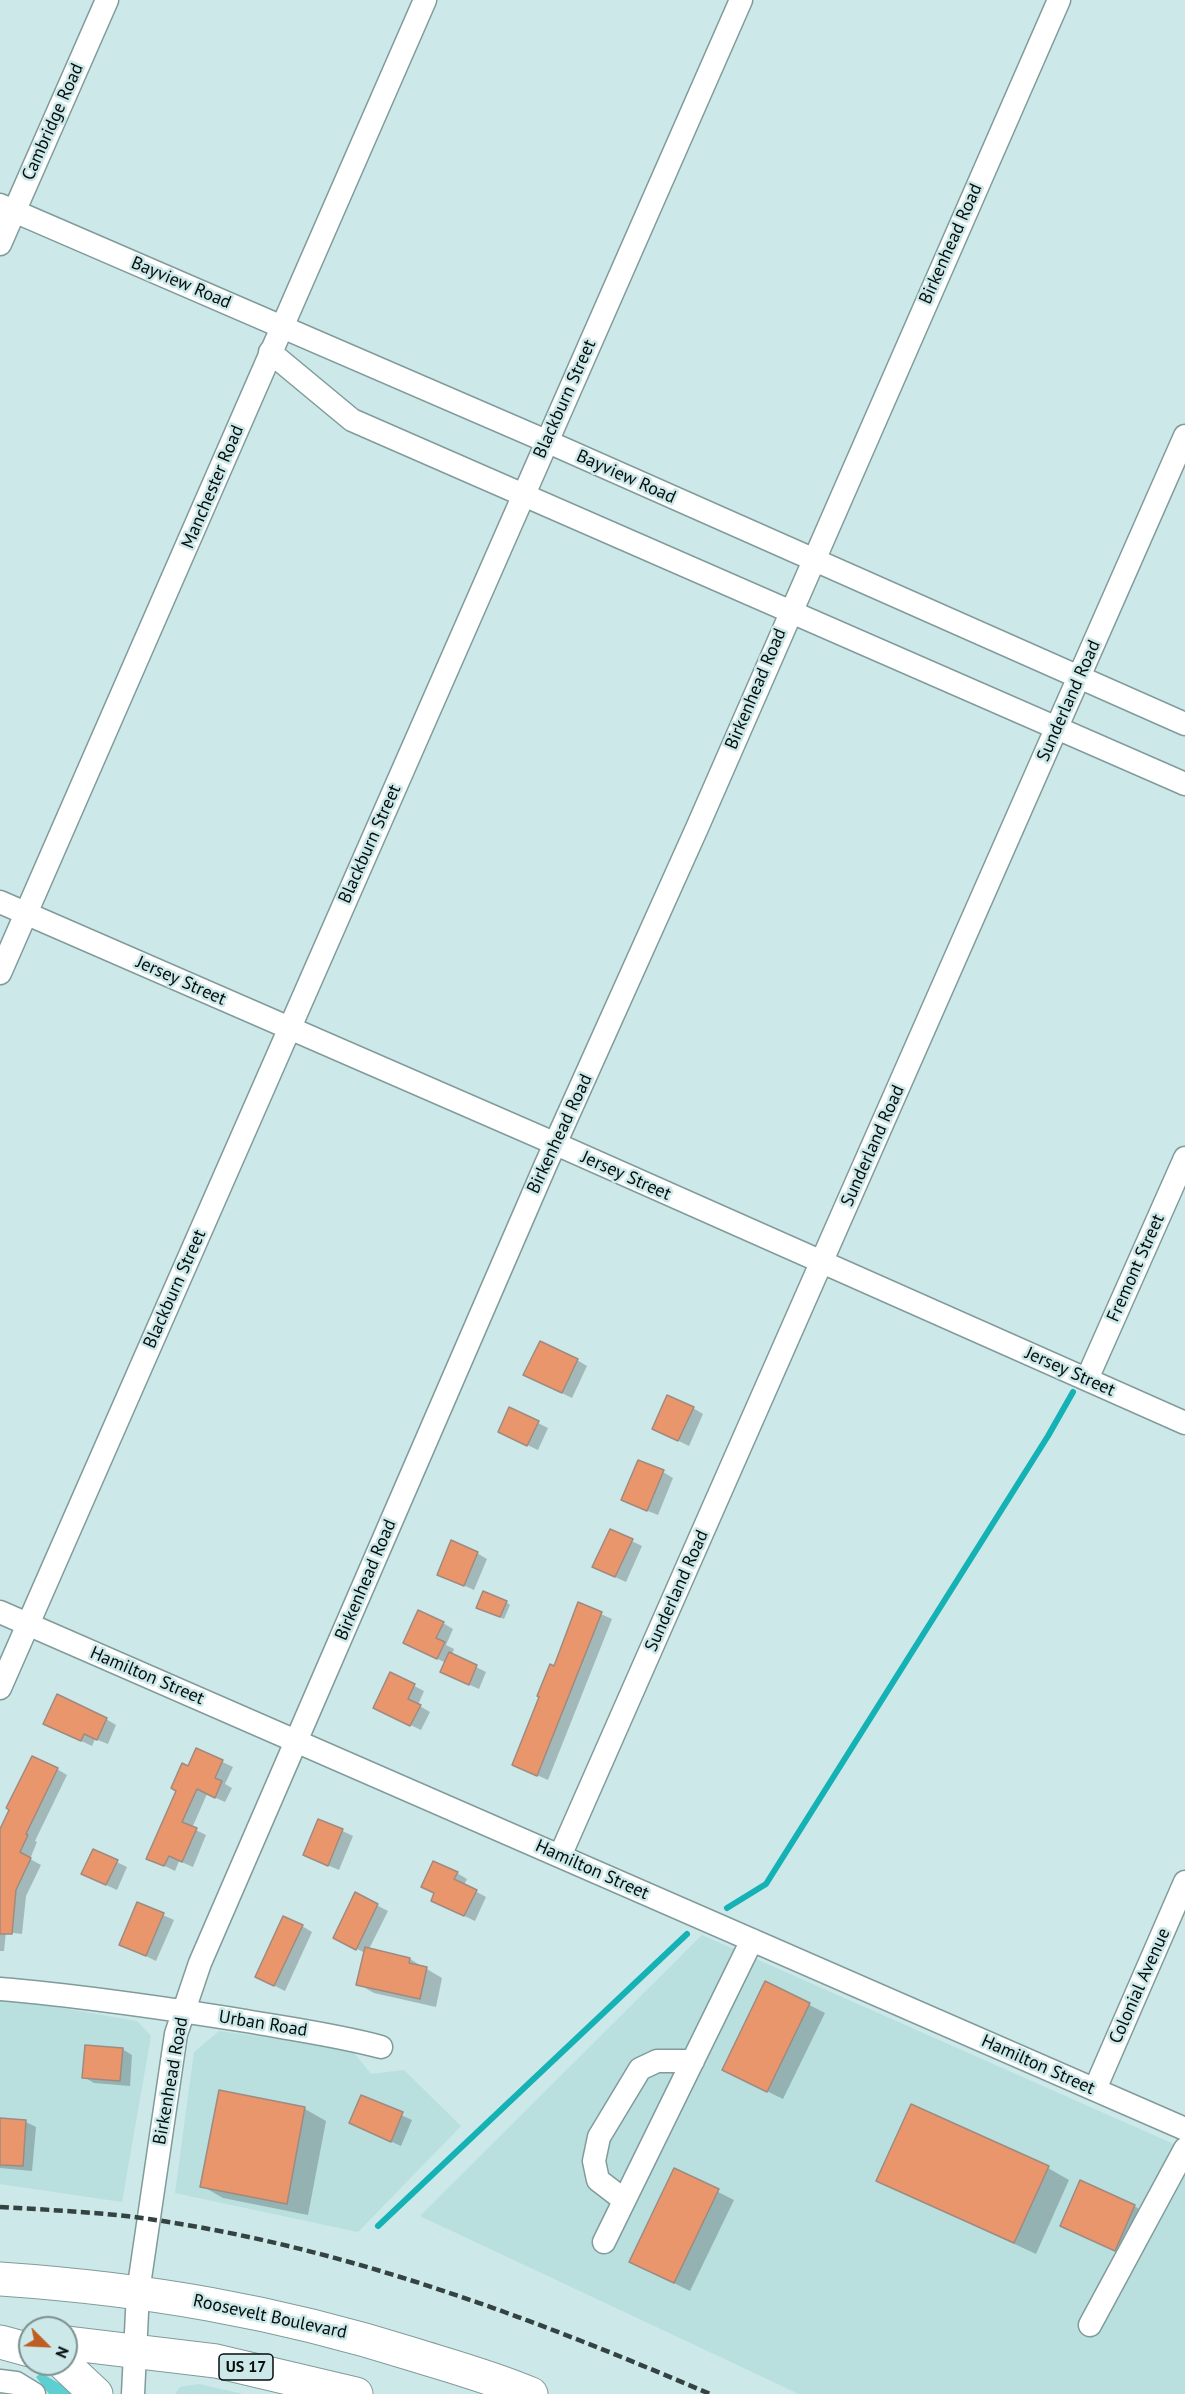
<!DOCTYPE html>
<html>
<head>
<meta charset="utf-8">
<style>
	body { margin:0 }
	#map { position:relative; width:1185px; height:2394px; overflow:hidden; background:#cce8e8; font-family:"PT Sans",sans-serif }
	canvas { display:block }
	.north { position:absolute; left:18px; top:2316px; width:60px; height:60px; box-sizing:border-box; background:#cce8e8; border:2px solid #7c9090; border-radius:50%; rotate:114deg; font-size:16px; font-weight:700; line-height:24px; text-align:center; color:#050d0d }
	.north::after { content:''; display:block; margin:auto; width:21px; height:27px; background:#bf5d22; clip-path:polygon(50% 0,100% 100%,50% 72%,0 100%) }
</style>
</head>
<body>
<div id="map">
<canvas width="1185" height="2394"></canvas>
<div class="north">N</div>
</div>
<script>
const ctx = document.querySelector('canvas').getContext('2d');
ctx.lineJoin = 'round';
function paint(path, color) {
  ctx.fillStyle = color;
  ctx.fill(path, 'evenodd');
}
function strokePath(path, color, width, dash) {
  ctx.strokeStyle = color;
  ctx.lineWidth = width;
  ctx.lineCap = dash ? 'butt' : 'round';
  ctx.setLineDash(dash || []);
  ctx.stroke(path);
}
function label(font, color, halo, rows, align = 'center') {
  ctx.font = font + ' "PT Sans",sans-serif';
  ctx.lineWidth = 5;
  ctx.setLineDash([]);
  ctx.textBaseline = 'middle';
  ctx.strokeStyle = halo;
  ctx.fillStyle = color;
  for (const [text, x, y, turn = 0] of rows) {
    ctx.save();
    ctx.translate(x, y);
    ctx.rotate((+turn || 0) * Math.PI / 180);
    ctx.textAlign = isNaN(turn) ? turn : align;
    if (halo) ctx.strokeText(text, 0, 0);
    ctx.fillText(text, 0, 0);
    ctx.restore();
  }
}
const built = new Path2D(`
	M 702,1935 L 1185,2149 L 1185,2394 L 799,2394 L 420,2216 Z
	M 0,2000 L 26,2002 L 137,2021 L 151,2036 L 122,2202 L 0,2184 Z
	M 219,2031 L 351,2049 L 371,2074 L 404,2070 L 461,2126 L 358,2232 L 175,2193 L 194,2052 Z
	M 199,2384 L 243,2394 L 175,2394 L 180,2387 Z`);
const green = new Path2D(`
	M 41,2373 L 62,2385 L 71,2394 L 49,2394 L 36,2377 Z`);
const shadow = new Path2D(`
	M 577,1360 L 587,1366 L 572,1398 L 535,1380 Z
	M 693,1408 L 703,1414 L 689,1446 L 654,1429 Z
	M 538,1423 L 548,1428 L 538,1450 L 510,1437 Z
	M 663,1472 L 673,1478 L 658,1515 L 633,1505 Z
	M 611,1531 L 642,1546 L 626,1582 L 604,1572 Z
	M 477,1553 L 487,1559 L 474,1590 L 439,1574 Z
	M 506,1602 L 510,1605 L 504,1619 L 483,1610 Z
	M 579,1604 L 612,1619 L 548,1780 L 514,1765 Z
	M 443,1623 L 453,1629 L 446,1645 L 454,1649 L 452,1655 L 486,1672 L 479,1689 L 452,1677 L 446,1663 L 415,1648 Z
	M 391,1674 L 424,1691 L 418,1705 L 430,1712 L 421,1730 L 385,1713 Z
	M 106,1719 L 116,1725 L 108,1744 L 95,1739 L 92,1746 L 55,1729 Z
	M 197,1750 L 233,1767 L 225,1784 L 232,1788 L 225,1802 L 207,1794 L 192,1828 L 206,1835 L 193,1867 L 179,1861 L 175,1871 L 148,1858 Z
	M 57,1769 L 67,1775 L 35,1841 L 37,1842 L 30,1859 L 41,1865 L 26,1896 L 22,1934 L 6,1932 L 4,1951 L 0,1951 L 0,1830 Z
	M 319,1820 L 353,1836 L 339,1870 L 315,1860 Z
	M 94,1851 L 127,1867 L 117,1890 L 93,1879 Z
	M 457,1873 L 467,1879 L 464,1885 L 486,1897 L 475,1921 L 443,1906 L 436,1893 Z
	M 355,1894 L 388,1911 L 369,1949 L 410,1959 L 442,1978 L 436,2007 L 374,1993 L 358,1984 L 365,1953 L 345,1943 Z
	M 138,1904 L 174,1920 L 156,1961 L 121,1944 Z
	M 302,1926 L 312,1932 L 285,1991 L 257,1977 Z
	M 766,1983 L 825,2013 L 783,2099 L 740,2078 Z
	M 122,2049 L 132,2055 L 130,2086 L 94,2083 L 84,2077 Z
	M 220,2092 L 305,2109 L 326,2121 L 308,2215 L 223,2198 L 202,2186 Z
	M 362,2097 L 412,2120 L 401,2146 L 361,2128 Z
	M 0,2120 L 26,2122 L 36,2127 L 32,2171 L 0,2168 Z
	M 1048,2168 L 1069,2180 L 1036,2254 L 878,2181 Z
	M 675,2170 L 734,2200 L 690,2291 L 647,2270 Z
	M 1134,2206 L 1150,2215 L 1130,2258 L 1062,2225 Z`);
const stream = new Path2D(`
	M 727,1908 L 766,1884 L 1048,1436 L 1073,1392
	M 378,2226 L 687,1934`);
const building = new Path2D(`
	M 540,1341 L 578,1359 L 562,1393 L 523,1375 Z
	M 667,1395 L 694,1407 L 678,1441 L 652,1429 Z
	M 509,1407 L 539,1421 L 527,1446 L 498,1432 Z
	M 638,1460 L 664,1470 L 647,1511 L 621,1500 Z
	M 610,1529 L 633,1539 L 615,1577 L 592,1567 Z
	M 451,1540 L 478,1552 L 464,1586 L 437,1575 Z
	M 483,1591 L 507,1601 L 500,1617 L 476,1608 Z
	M 578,1602 L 602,1612 L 537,1776 L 512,1765 L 539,1697 L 537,1696 L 550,1664 L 554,1666 Z
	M 418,1610 L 444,1622 L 436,1638 L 445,1642 L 437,1659 L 403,1643 Z
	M 449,1652 L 477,1665 L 469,1685 L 440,1672 Z
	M 390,1672 L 415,1684 L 408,1699 L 421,1705 L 410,1726 L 373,1708 Z
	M 57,1694 L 107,1718 L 97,1740 L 84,1734 L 81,1741 L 43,1724 Z
	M 196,1748 L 223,1760 L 215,1778 L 222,1781 L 215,1798 L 197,1789 L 182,1822 L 197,1828 L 182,1862 L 169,1856 L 164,1866 L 146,1859 L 176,1791 L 171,1788 L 182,1763 L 188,1766 Z
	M 32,1756 L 58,1768 L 26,1834 L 28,1835 L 20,1852 L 31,1858 L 16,1890 L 12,1934 L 0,1934 L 0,1829 L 9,1810 L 6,1808 Z
	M 318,1819 L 343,1829 L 328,1866 L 303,1855 Z
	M 93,1849 L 118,1860 L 106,1885 L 81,1874 Z
	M 433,1861 L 458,1872 L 454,1879 L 477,1890 L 464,1916 L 431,1901 L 434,1893 L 421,1887 Z
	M 355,1892 L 378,1904 L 356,1950 L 333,1938 Z
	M 137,1902 L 164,1913 L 146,1956 L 119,1945 Z
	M 283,1916 L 303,1925 L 274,1986 L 255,1977 Z
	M 365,1947 L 410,1958 L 409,1963 L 427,1967 L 420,1999 L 356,1985 Z
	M 765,1981 L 810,2003 L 767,2092 L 722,2070 Z
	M 85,2045 L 123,2048 L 120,2081 L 82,2078 Z
	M 219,2090 L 305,2107 L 287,2204 L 200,2187 Z
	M 361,2095 L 403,2112 L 391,2142 L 349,2123 Z
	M 911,2104 L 1049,2166 L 1014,2243 L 876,2181 Z
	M 0,2118 L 26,2120 L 23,2166 L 0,2165 Z
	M 674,2168 L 719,2189 L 674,2283 L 629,2262 Z
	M 1080,2180 L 1135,2205 L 1115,2251 L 1060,2226 Z`);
const minor = new Path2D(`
	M 0,205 L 546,441 L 1185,724
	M 0,244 L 107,0
	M 270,352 L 352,420 L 1185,784
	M 0,902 L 556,1144 L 1185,1423
	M 0,973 L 425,0
	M 1087,1379 L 1185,1158
	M 0,1612 L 1185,2129
	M 0,1688 L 741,0
	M 560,1856 L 1185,436
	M 0,1989 C 83,1996 164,2008 246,2021 C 291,2029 337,2035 381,2047
	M 1095,2089 L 1185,1882
	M 624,2200 L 598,2180 L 594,2161 L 599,2137 L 640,2069 L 657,2061 L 693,2061
	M 604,2242 L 752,1940
	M 1090,2325 L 1185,2149
	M 0,2381 L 16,2383 L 34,2394
	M 133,2394 L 138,2292 L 176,2034 L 200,1963 L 546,1164 L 697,828 L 1059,0`);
const highway = new Path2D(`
	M 0,2279 C 145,2289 276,2311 415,2355 C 454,2367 494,2378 531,2394
	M 0,2342 L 30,2350
	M 66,2343 L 216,2361 L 356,2394
	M 64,2364 L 96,2394`);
const rail = new Path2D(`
	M 0,2207 C 49,2210 100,2212 149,2219 C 344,2247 530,2317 710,2394`);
const shields = [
	[246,2367,54]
];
const shieldNames = [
	["US 17",246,2367]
];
const streetNames = [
	["Cambridge Road",53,122,-66],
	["Birkenhead Road",951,244,-66],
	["Bayview Road",181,283,23],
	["Blackburn Street",565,399,-66],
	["Bayview Road",626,477,24],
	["Manchester Road",213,487,-67],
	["Birkenhead Road",756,689,-67],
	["Sunderland Road",1069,701,-66],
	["Blackburn Street",370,844,-66],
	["Jersey Street",181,981,24],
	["Birkenhead Road",560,1134,-65],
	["Sunderland Road",873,1146,-66],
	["Jersey Street",626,1176,24],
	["Fremont Street",1136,1268,-66],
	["Blackburn Street",175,1289,-66],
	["Jersey Street",1070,1372,24],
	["Birkenhead Road",366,1580,-67],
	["Sunderland Road",677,1591,-66],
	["Hamilton Street",147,1676,23],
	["Hamilton Street",592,1870,24],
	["Colonial Avenue",1140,1986,-66],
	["Urban Road",263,2024,9],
	["Hamilton Street",1038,2065,24],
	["Birkenhead Road",171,2081,-80],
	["Roosevelt Boulevard",270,2317,12]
];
paint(built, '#b9dfdf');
paint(green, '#5ecfd1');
paint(shadow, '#0003');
strokePath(stream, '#15b2b5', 6);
paint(building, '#e9966c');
strokePath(building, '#9f8a80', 1.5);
strokePath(minor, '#819b9b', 25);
strokePath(highway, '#819b9b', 35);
strokePath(minor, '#fff', 22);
strokePath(highway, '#fff', 33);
strokePath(rail, '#354242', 4.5, [9, 4.5]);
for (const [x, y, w] of shields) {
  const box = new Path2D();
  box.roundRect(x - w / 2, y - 13, w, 26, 4.5);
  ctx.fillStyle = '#cce8e8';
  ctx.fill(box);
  strokePath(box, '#050d0d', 1.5);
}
label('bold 16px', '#050d0d', null, shieldNames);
label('18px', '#050d0d', '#cce8e8', streetNames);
</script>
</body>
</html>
